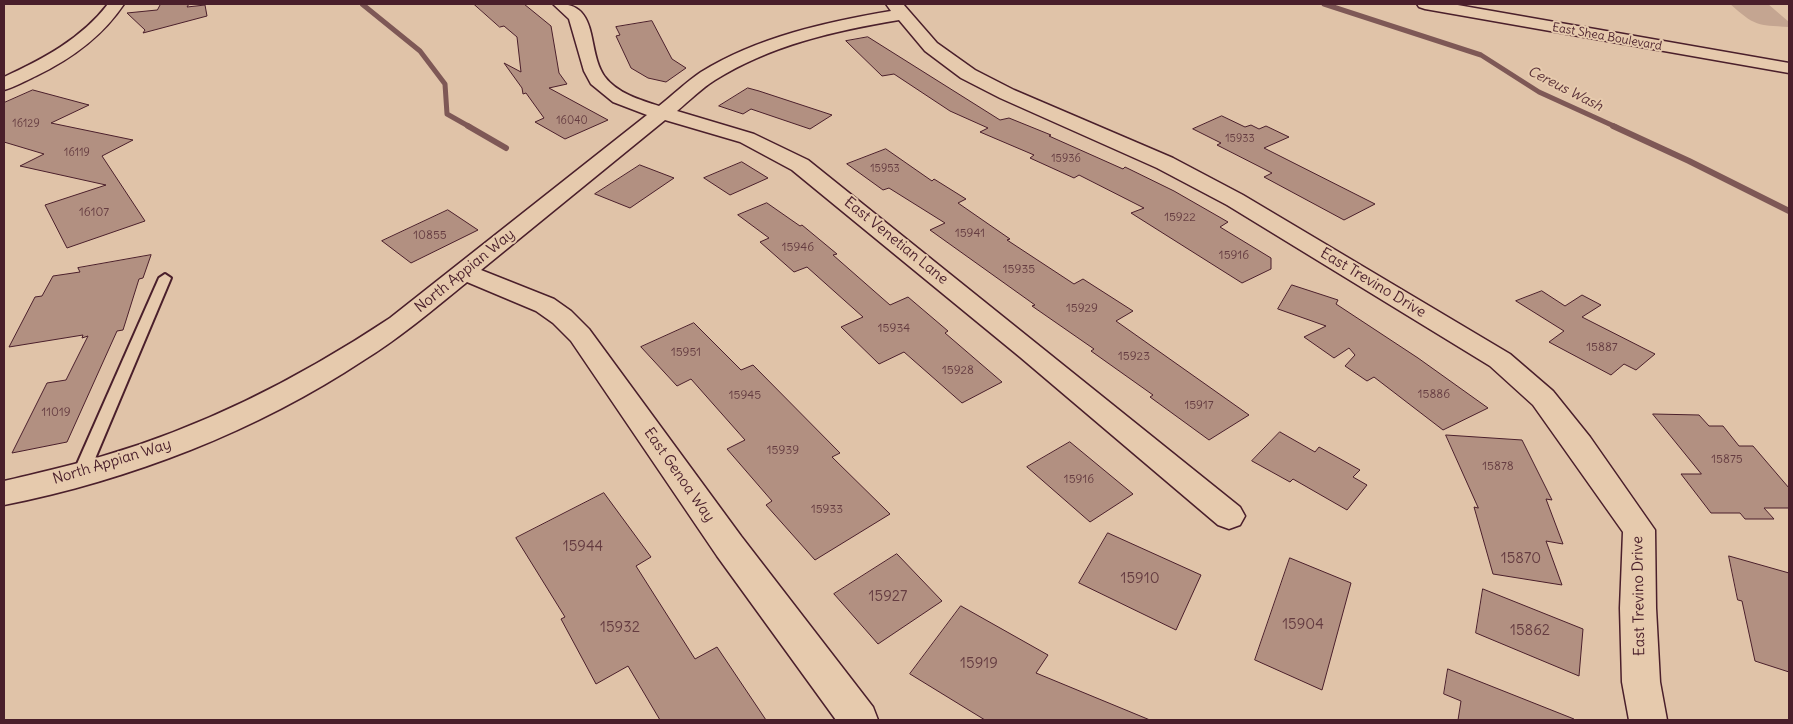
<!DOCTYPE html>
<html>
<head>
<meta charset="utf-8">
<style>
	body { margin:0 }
	#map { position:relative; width:1793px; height:724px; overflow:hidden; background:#e0c3a8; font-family:Delius,sans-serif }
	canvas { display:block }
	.frame { position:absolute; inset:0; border:5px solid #4a1f2b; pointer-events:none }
</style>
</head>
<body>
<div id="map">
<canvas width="1793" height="724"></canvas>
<div class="frame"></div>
</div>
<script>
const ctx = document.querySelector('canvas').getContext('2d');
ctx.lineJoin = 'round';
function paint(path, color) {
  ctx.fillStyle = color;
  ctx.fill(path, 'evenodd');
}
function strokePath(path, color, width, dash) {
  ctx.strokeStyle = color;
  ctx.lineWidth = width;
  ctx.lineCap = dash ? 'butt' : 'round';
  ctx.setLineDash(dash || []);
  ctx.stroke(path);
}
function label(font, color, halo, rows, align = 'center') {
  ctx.font = font + ' Delius,sans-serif';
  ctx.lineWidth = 4;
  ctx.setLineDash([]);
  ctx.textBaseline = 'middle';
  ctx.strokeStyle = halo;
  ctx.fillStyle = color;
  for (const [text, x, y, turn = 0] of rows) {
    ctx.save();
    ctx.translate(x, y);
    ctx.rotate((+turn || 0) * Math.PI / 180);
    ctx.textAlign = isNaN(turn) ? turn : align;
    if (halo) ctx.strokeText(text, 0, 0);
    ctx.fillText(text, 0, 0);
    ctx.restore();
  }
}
const green = new Path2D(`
	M 1730,4 L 1768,4 L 1789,22 L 1789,27 C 1756,25 1755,26 1730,4 Z`);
const streamFar1 = new Path2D(`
	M 362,4 L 420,51 L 445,84 L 447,114 L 470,127
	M 1324,4 L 1481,55 L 1539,92 L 1616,127`);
const stream = new Path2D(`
	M 468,126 L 506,148
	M 1613,126 L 1689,161 L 1789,211`);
const building = new Path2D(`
	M 161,4 L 189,4 L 187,7 L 205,5 L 207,16 L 143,33 L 145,30 L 127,13 L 157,10 Z
	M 474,4 L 524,4 L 551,26 L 559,73 L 567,84 L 549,88 L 608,120 L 565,139 L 535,122 L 544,118 L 526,93 L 523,94 L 522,88 L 504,63 L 521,72 L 517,37 L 504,26 L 500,27 Z
	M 652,21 L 672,59 L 686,68 L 666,82 L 648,78 L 631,68 L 616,36 L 620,35 L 616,27 Z
	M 868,37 L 1000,120 L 1009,118 L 1051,135 L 1049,136 L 1123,169 L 1125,167 L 1174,191 L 1228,222 L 1220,227 L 1271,258 L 1271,269 L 1242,283 L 1131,213 L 1144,208 L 1079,175 L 1074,178 L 1030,158 L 1034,155 L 980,132 L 988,128 L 950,111 L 894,74 L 882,76 L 846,41 Z
	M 748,88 L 759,91 L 832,115 L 810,129 L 751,109 L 743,114 L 719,106 Z
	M 33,90 L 89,105 L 51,123 L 133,140 L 102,156 L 145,221 L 67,248 L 45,205 L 106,185 L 20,166 L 44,154 L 4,142 L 4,103 Z
	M 1222,116 L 1245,127 L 1251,125 L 1259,129 L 1266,126 L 1289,137 L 1264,148 L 1375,204 L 1344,220 L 1264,177 L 1272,173 L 1217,145 L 1221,143 L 1193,129 Z
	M 886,149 L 932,181 L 934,179 L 966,199 L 958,203 L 1010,239 L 1007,240 L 1074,284 L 1083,279 L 1133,311 L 1116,321 L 1249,415 L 1209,440 L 1150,397 L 1153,395 L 1091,351 L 1094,349 L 1032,306 L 1035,305 L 930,230 L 945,223 L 889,188 L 883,190 L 847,164 Z
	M 742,162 L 768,178 L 730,195 L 704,178 Z
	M 640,165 L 674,178 L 630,208 L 595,194 Z
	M 767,203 L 800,226 L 802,225 L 837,254 L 833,255 L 890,305 L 908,297 L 948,331 L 945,333 L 1002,382 L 962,403 L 904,352 L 879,364 L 841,327 L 863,317 L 807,267 L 794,272 L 760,242 L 769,238 L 738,215 Z
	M 448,210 L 478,230 L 411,263 L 382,241 Z
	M 151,255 L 143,278 L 139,279 L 123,330 L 117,331 L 67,442 L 12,453 L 47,383 L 66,380 L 88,336 L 82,338 L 83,335 L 9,347 L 35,297 L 42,296 L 53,276 L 80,272 L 78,268 Z
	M 1292,285 L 1338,300 L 1336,304 L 1418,358 L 1488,408 L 1443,430 L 1374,377 L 1367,381 L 1345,366 L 1355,355 L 1349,348 L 1334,358 L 1304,337 L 1326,326 L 1278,309 Z
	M 1542,291 L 1565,306 L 1582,295 L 1601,305 L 1582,317 L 1655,354 L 1636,370 L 1624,364 L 1611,375 L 1549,342 L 1564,331 L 1516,301 Z
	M 694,323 L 741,370 L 753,365 L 840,453 L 832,457 L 890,514 L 815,560 L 766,505 L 772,501 L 727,449 L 745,440 L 691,379 L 677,386 L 641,347 Z
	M 1653,414 L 1699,415 L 1709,426 L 1723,426 L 1739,446 L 1753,446 L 1789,488 L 1789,508 L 1764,508 L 1774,519 L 1745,519 L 1740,513 L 1711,513 L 1681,474 L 1701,474 Z
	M 1280,432 L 1315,452 L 1319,447 L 1360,470 L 1353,477 L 1367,485 L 1347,510 L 1293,479 L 1290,482 L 1252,461 Z
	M 1446,435 L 1522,440 L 1552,500 L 1546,499 L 1563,544 L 1546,541 L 1562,585 L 1493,574 L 1474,507 L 1478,508 Z
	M 1070,442 L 1133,494 L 1090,522 L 1027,467 Z
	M 604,493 L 651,557 L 636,566 L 695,659 L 717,647 L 766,720 L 660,720 L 628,666 L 596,684 L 561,619 L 565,617 L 516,538 Z
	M 1108,533 L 1201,575 L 1176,630 L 1079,583 Z
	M 897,554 L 942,601 L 878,644 L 834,594 Z
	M 1729,556 L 1789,573 L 1789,672 L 1755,661 L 1742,601 L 1738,600 Z
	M 1290,558 L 1351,583 L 1322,690 L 1255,660 Z
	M 1483,589 L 1583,629 L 1579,676 L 1476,633 Z
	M 961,606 L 1048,655 L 1036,673 L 1150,720 L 985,720 L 910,674 Z
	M 1448,669 L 1574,719 L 1574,720 L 1458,720 L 1461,701 L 1444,694 Z`);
const service = new Path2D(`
	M 165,274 L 171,278 L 89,473 L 86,477 L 81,479 L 76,477 L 73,473 L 159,278 Z`);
const minor = new Path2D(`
	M 108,4 L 124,4 C 102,37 71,59 36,76 C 25,81 15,87 4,90 L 4,77 C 43,59 81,39 108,4 Z
	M 553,4 C 602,1 585,49 605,77 C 617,93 640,100 659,106 C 673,95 686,82 701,72 C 758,37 826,22 891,11 L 886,4 L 903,4 L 937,43 L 975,70 L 1014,90 L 1173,158 L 1243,195 L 1510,354 L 1553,391 L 1590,437 L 1655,530 L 1656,608 L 1660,682 L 1667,720 L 1629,720 L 1622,682 L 1620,608 L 1623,532 L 1533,405 L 1490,366 L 1227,205 L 1157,168 L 1000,98 L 961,78 L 925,51 L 899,20 C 834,31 771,45 715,80 C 702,88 689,101 677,111 L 754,134 L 808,160 L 1240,507 L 1245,516 L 1240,525 L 1229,529 L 1218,525 L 1020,357 L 792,170 L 740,142 L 665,120 L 481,270 L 554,299 L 571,311 L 589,329 L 741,536 L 873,707 L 878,720 L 836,720 L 717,556 L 571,341 L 553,323 L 536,311 L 467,282 C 434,309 401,337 364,360 C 257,431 130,480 4,505 L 4,481 C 37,473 70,466 103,456 C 206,426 301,377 390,318 L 647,115 L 613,102 L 591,84 L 584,71 L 569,19 Z`);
const primary = new Path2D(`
	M 1417,4 L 1452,4 L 1789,63 L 1789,73 L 1425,9 L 1419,7 Z`);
const farNumbernames = [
	["16040",572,121],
	["16129",26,124],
	["15933",1240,139],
	["16119",77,153],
	["15936",1066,159],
	["15953",885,169]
];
const farStreetnames = [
	["East Shea Boulevard",1607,37,10]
];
const numberNames = [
	["16107",94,213],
	["15922",1180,218],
	["15941",970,234],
	["10855",430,236],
	["15946",798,248],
	["15916",1234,256],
	["15935",1019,270],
	["15929",1082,309],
	["15934",894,329],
	["15887",1602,348],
	["15951",686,353],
	["15923",1134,357],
	["15928",958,371],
	["15886",1434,395],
	["15945",745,396],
	["15917",1199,406],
	["11019",56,413],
	["15939",783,451],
	["15875",1727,460],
	["15878",1498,467],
	["15916",1079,480],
	["15933",827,510]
];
const farWaternames = [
	["Cereus Wash",1565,89,27]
];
const streetNames = [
	["East Venetian Lane",896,241,39],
	["North Appian Way",465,271,-39],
	["East Trevino Drive",1373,283,31],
	["North Appian Way",112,462,-17],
	["East Genoa Way",679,475,55],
	["East Trevino Drive",1639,596,-91]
];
const nearNumbernames = [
	["15944",583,547],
	["15870",1521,559],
	["15910",1140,579],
	["15927",888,597],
	["15904",1303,625],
	["15932",620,628],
	["15862",1530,631],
	["15919",979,664]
];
paint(green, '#c4a591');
strokePath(streamFar1, '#7e5856', 5);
strokePath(stream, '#7e5856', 6);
paint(building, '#b29081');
strokePath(building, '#4a1f2b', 1);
strokePath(service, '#4a1f2b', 4);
strokePath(minor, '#4a1f2b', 3);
strokePath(primary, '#4a1f2b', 3);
paint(service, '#e6caad');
paint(minor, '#e6caad');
paint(primary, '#e6caad');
label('11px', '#643b40', null, farNumbernames);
label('12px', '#4a1f2b', '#e6caad', farStreetnames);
label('12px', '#643b40', null, numberNames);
label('italic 14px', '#5b3239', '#e6caad', farWaternames);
label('15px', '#4a1f2b', '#e6caad', streetNames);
label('15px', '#643b40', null, nearNumbernames);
</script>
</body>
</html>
